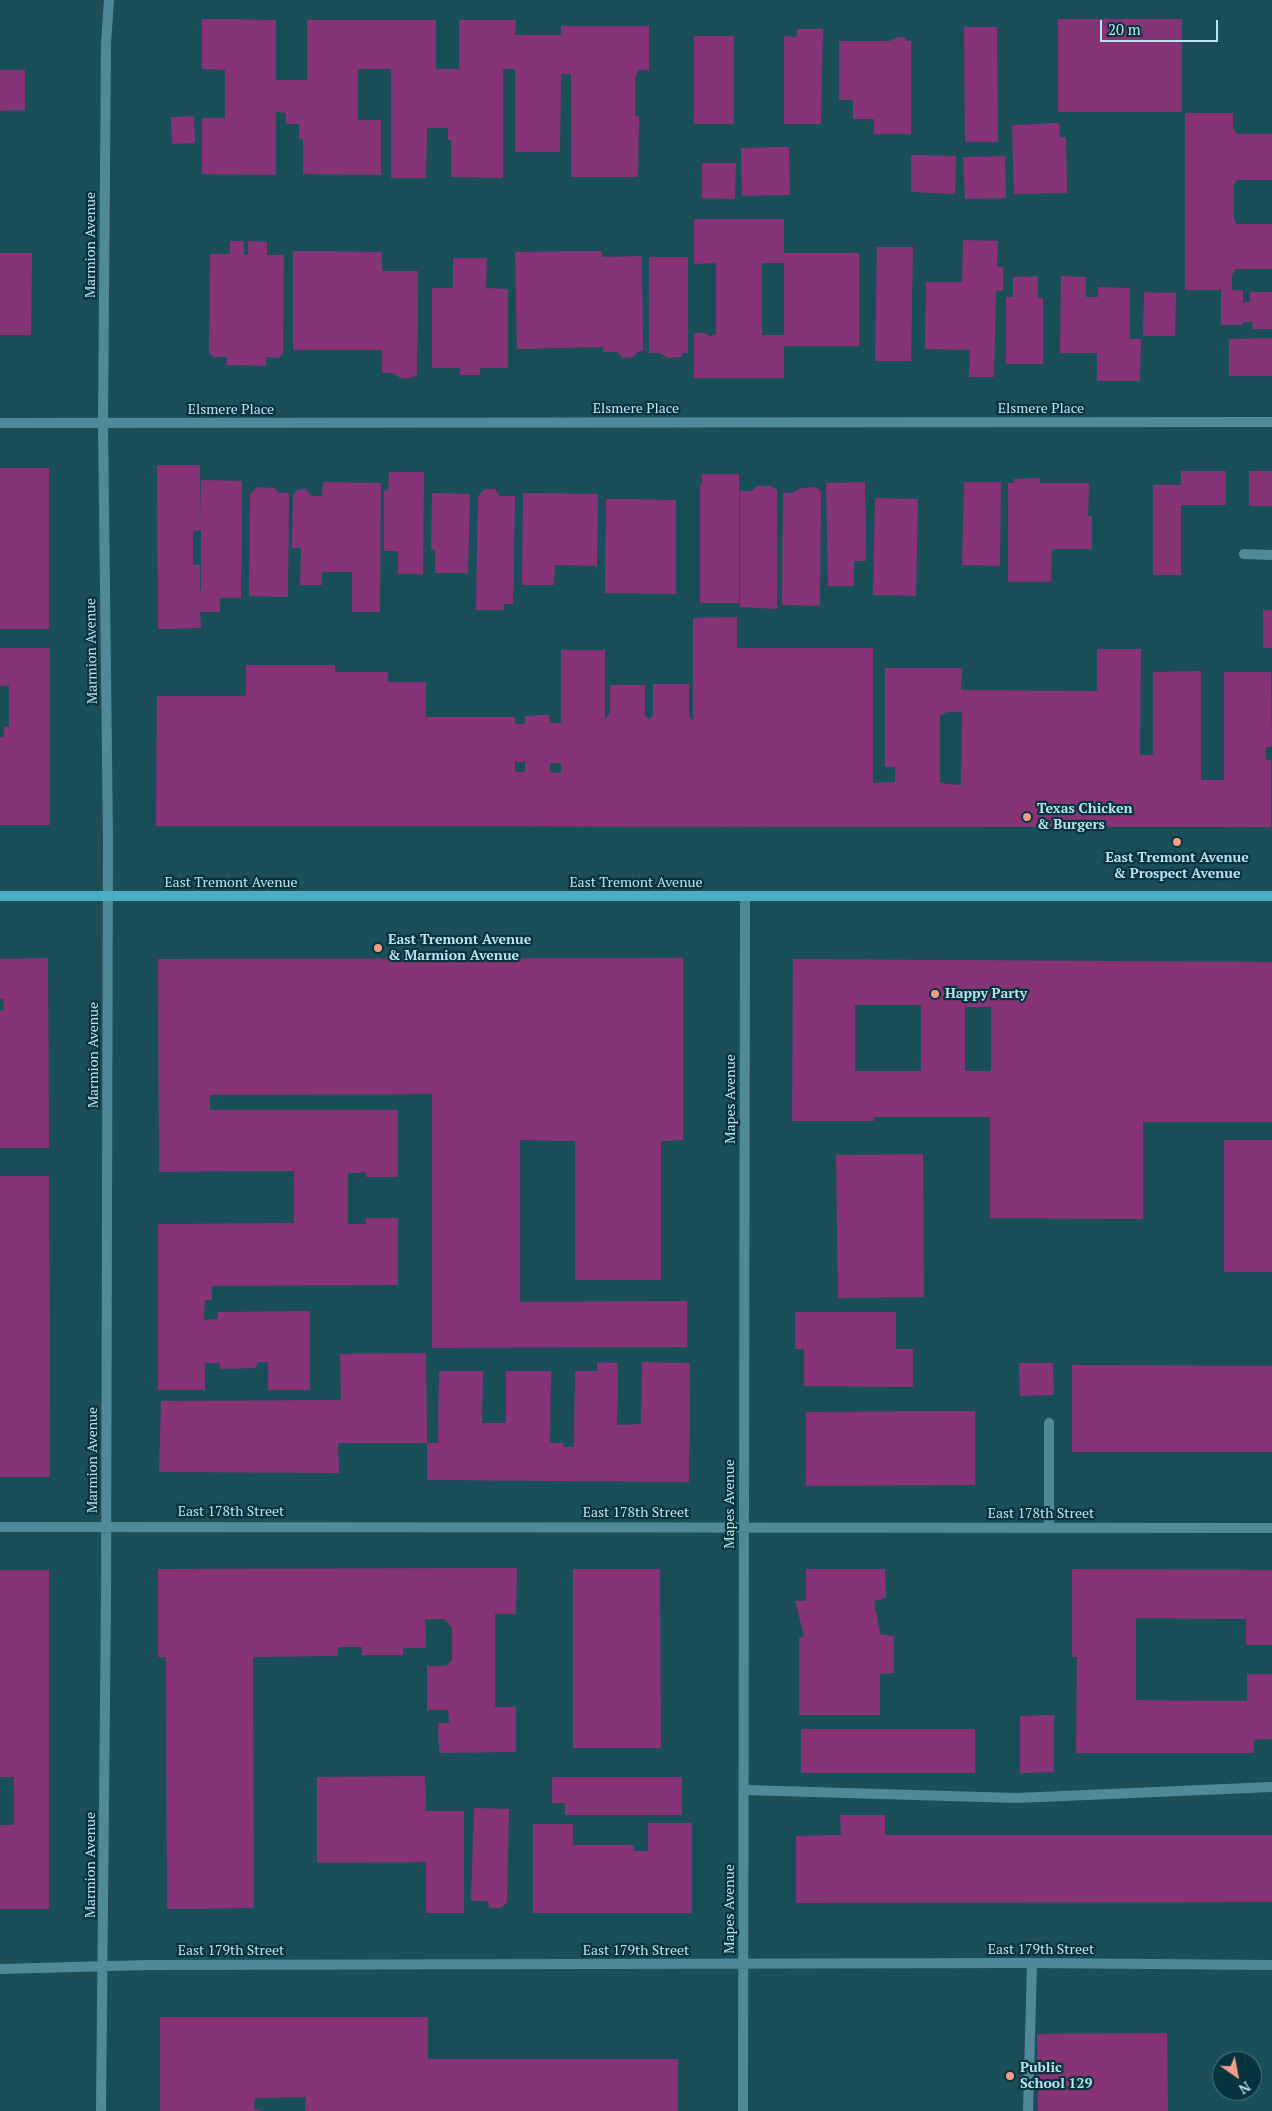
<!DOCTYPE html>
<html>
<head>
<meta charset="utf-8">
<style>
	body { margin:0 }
	#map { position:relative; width:1272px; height:2111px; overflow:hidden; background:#1a4f5a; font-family:"PT Serif",serif }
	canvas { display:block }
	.north { position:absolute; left:1212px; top:2051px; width:50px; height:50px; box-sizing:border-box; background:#06333c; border:1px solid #4d7a84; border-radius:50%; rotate:147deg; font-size:14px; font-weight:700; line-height:20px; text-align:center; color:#b8e4ef }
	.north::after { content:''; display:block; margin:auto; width:18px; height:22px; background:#f49e88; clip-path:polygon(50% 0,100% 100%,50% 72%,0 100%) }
	.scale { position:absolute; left:1100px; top:20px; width:118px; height:22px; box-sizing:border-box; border:2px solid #b8e4ef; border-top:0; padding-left:6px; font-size:15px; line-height:18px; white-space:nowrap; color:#b8e4ef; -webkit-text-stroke:4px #06333c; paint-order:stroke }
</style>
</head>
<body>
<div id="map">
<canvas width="1272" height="2111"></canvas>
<div class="north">N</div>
<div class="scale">20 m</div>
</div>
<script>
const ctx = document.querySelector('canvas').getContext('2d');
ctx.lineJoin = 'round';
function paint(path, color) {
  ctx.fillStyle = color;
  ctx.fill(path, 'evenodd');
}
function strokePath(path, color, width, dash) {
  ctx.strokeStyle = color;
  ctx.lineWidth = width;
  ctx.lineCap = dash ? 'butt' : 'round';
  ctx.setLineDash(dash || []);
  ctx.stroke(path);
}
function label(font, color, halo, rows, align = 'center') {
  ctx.font = font + ' "PT Serif",serif';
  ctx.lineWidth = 4.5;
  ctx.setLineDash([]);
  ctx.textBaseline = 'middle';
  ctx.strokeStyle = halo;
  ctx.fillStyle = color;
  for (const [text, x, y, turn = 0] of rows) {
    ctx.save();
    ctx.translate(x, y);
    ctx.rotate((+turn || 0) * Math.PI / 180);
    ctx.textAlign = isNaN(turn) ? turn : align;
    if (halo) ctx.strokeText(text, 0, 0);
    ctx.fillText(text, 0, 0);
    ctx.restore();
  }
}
const building = new Path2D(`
	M 202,19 L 276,20 L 276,80 L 307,80 L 307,20 L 436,20 L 436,69 L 459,69 L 459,20 L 516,20 L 515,35 L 561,35 L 561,26 L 649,26 L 649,70 L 638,70 L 635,80 L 635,116 L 639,116 L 638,177 L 571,177 L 571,74 L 561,74 L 560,152 L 515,152 L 515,69 L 503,69 L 503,178 L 451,177 L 451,140 L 448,140 L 448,128 L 427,128 L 426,178 L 391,178 L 391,69 L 358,69 L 358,120 L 381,120 L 381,175 L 303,174 L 303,139 L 299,139 L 299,124 L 286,124 L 286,113 L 276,112 L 276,175 L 202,174 L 202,118 L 225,118 L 225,70 L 202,69 Z
	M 1058,19 L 1182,19 L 1182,112 L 1058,112 Z
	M 964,27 L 997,27 L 998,142 L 965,142 Z
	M 797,29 L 823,29 L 821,124 L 784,124 L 784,36 L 797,37 Z
	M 694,36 L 734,36 L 734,124 L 694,124 Z
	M 904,37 L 907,41 L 911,41 L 911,134 L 874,134 L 874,119 L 853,119 L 853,100 L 839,100 L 839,41 L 889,41 L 895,38 Z
	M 0,70 L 25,70 L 25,110 L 0,111 Z
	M 1185,113 L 1233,113 L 1233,128 L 1237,134 L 1272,134 L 1272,180 L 1237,180 L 1234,184 L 1234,219 L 1237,224 L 1272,224 L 1272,269 L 1235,269 L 1232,275 L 1232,290 L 1243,290 L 1243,302 L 1250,302 L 1250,292 L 1272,292 L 1272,329 L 1252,329 L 1253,322 L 1243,322 L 1242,325 L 1221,325 L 1221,290 L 1185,290 Z
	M 194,116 L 195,143 L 172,144 L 171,117 Z
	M 1059,123 L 1060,137 L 1066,137 L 1067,193 L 1014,194 L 1012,125 Z
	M 789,147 L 790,195 L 742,196 L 741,148 Z
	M 911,155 L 956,156 L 955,194 L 911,192 Z
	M 1005,156 L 1006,198 L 965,199 L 963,157 Z
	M 702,163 L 736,163 L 735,199 L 702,198 Z
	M 694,219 L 784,219 L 784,253 L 859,253 L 859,346 L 784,346 L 784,378 L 694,378 L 694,333 L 705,333 L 710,336 L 716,334 L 716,263 L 694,264 ZM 762,263 L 784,263 L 784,335 L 762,335 Z
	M 963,240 L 998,241 L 997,267 L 1003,267 L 1003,291 L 996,291 L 994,377 L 969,377 L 970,350 L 925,349 L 926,282 L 962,282 Z
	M 230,241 L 243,241 L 244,255 L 248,255 L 248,241 L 267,242 L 267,255 L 284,255 L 283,353 L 279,358 L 266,357 L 266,366 L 226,365 L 227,357 L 214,357 L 209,353 L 210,254 L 230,254 Z
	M 877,247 L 913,247 L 911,361 L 875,361 Z
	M 293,251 L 382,252 L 382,271 L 418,271 L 417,375 L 411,378 L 400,378 L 394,373 L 382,373 L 382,350 L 293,350 Z
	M 602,251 L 602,257 L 642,256 L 643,351 L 639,351 L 633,357 L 623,358 L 617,352 L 603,352 L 603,347 L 517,349 L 515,252 Z
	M 0,253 L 32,253 L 31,335 L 0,335 Z
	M 649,257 L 688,257 L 688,353 L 682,353 L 682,357 L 668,358 L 660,353 L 649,353 Z
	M 453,258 L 487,258 L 486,288 L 508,289 L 508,368 L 480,368 L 480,375 L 460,375 L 460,368 L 432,368 L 432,288 L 453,288 Z
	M 1038,276 L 1038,298 L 1043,298 L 1043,364 L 1006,364 L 1006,297 L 1013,297 L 1013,277 Z
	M 1061,276 L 1086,277 L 1086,297 L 1098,297 L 1098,287 L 1130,288 L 1130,339 L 1141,339 L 1140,381 L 1097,381 L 1097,353 L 1060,353 Z
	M 1144,292 L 1176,293 L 1175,336 L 1143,336 Z
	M 1272,338 L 1272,376 L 1229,376 L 1229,339 Z
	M 157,465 L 200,465 L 200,525 L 201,480 L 242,481 L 241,598 L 220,598 L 220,612 L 200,612 L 201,628 L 158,629 ZM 201,530 L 201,590 L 200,590 L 200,565 L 193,565 L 193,531 Z
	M 0,468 L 49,468 L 49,629 L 0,629 Z
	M 1181,471 L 1226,471 L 1226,505 L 1181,505 L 1181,575 L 1153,575 L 1153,485 L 1181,485 Z
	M 1249,471 L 1272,471 L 1272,506 L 1249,506 Z
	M 389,472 L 424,472 L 423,574 L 398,574 L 398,551 L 384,551 L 384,491 L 388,491 Z
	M 702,474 L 739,474 L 739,603 L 700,603 L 700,485 L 702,486 Z
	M 1040,478 L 1040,483 L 1089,483 L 1088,516 L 1092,516 L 1092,549 L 1052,549 L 1051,582 L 1008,582 L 1008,483 L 1014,483 L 1014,479 Z
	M 323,482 L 381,483 L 380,612 L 352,612 L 352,572 L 322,572 L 322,585 L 300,585 L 301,548 L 292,548 L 293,495 L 297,490 L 306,489 L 311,496 L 322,496 Z
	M 865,482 L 866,561 L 854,561 L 854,586 L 828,586 L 826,483 Z
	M 964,482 L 1001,482 L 1000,566 L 962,565 Z
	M 758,486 L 771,486 L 777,490 L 777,609 L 740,607 L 740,491 L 751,491 Z
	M 257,487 L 274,488 L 279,493 L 289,493 L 288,597 L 249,596 L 250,494 Z
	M 816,487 L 821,492 L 820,606 L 782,605 L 783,493 L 793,493 L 800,488 Z
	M 485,489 L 495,489 L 500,496 L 515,496 L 513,604 L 504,604 L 504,610 L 476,610 L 478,496 Z
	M 432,493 L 470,494 L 468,573 L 435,573 L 435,550 L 431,550 Z
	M 523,493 L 598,494 L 597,566 L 555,565 L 554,585 L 522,585 Z
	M 875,498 L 918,499 L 916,596 L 873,595 Z
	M 606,499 L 676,500 L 676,594 L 605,593 Z
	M 1263,610 L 1272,610 L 1272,648 L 1263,648 Z
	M 737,617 L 737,648 L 873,648 L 873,783 L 895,782 L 895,767 L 885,767 L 885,668 L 962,668 L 961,690 L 1097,691 L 1097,649 L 1141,649 L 1140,755 L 1153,755 L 1153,672 L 1201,671 L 1201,780 L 1224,780 L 1224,672 L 1271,672 L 1272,747 L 1266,747 L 1266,760 L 1271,760 L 1271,827 L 156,826 L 157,696 L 246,696 L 246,665 L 335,665 L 335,672 L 388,672 L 388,682 L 426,682 L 426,717 L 515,717 L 515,724 L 525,724 L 525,716 L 549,715 L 550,723 L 561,723 L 561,650 L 605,650 L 605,720 L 610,713 L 610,685 L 645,685 L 645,715 L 649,720 L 653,715 L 653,684 L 689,684 L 689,716 L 693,721 L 693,618 ZM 948,712 L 962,712 L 961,785 L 940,783 L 940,715 ZM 515,762 L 525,762 L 525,772 L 515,772 ZM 550,763 L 561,763 L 561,773 L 550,772 Z
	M 0,648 L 50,648 L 50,825 L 0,825 L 0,737 L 4,737 L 4,727 L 9,727 L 9,686 L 0,686 Z
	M 48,958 L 49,1148 L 0,1148 L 0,1011 L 4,1011 L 3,999 L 0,999 L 0,959 Z
	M 683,958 L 683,1140 L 661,1141 L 661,1280 L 575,1280 L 575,1141 L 520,1140 L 520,1302 L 687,1301 L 687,1347 L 432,1348 L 432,1094 L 210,1095 L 210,1110 L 398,1110 L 398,1177 L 366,1177 L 366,1172 L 348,1173 L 348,1224 L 366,1224 L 366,1218 L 398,1218 L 398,1285 L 212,1286 L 212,1300 L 205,1300 L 204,1320 L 218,1319 L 218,1312 L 310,1311 L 310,1390 L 268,1390 L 268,1362 L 258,1362 L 255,1368 L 220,1369 L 220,1363 L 205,1363 L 205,1390 L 158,1390 L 158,1224 L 294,1223 L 294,1171 L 159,1172 L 158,959 Z
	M 793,959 L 1272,962 L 1272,1122 L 1143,1122 L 1143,1219 L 990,1218 L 990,1117 L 874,1117 L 874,1121 L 792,1121 ZM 855,1005 L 921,1005 L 921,1071 L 855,1071 ZM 965,1007 L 991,1007 L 991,1071 L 965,1071 Z
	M 1224,1140 L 1272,1140 L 1272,1272 L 1224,1272 Z
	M 923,1154 L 924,1297 L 838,1298 L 836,1155 Z
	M 0,1176 L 49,1176 L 50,1477 L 0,1477 Z
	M 795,1312 L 896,1312 L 896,1349 L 913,1349 L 913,1387 L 804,1386 L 804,1349 L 795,1349 Z
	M 426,1353 L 427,1443 L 338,1443 L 339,1473 L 159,1472 L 161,1401 L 341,1400 L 340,1354 Z
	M 597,1362 L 618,1363 L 617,1425 L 641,1424 L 642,1362 L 690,1363 L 689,1482 L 427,1480 L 427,1443 L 438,1443 L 439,1371 L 483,1371 L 482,1423 L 506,1423 L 506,1371 L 551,1371 L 550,1443 L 563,1443 L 563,1447 L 574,1447 L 575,1371 L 597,1371 Z
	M 1019,1363 L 1053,1363 L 1054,1395 L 1020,1396 Z
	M 1072,1365 L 1272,1366 L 1272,1452 L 1072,1452 Z
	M 975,1411 L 975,1485 L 806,1486 L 806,1412 Z
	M 517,1568 L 516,1614 L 495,1614 L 495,1707 L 516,1707 L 516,1752 L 439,1753 L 438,1723 L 449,1723 L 448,1710 L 427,1710 L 427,1666 L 446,1666 L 452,1660 L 452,1628 L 444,1619 L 425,1619 L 426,1648 L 403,1648 L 403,1655 L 362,1655 L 362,1647 L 338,1647 L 338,1656 L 253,1657 L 254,1908 L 167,1909 L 166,1657 L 158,1657 L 158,1569 Z
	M 573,1569 L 660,1569 L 661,1748 L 573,1748 Z
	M 806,1569 L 885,1569 L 886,1598 L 874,1601 L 880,1634 L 894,1636 L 894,1673 L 880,1674 L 880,1715 L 799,1715 L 799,1638 L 804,1636 L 795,1601 L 806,1601 Z
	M 1072,1569 L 1272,1570 L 1272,1645 L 1246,1645 L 1246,1619 L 1136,1618 L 1136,1700 L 1247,1701 L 1247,1674 L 1272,1674 L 1272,1739 L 1254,1740 L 1254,1753 L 1076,1753 L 1077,1657 L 1072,1657 Z
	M 0,1570 L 49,1570 L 49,1909 L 0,1909 L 0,1825 L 14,1825 L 14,1777 L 0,1777 Z
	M 1054,1715 L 1054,1772 L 1020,1773 L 1020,1716 Z
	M 801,1729 L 975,1729 L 975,1773 L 801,1773 Z
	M 425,1776 L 426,1811 L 464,1811 L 464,1913 L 426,1913 L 426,1862 L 317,1863 L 317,1777 Z
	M 552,1777 L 682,1777 L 682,1815 L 565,1815 L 565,1803 L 552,1803 Z
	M 474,1808 L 509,1809 L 507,1902 L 501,1908 L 490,1908 L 487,1901 L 471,1901 Z
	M 840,1815 L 885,1815 L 885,1835 L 1272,1835 L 1272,1902 L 796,1903 L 796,1836 L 841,1835 Z
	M 648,1823 L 692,1823 L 692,1913 L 533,1913 L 533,1824 L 573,1824 L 573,1845 L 634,1845 L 634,1851 L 648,1851 Z
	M 160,2017 L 428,2017 L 428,2059 L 678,2059 L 678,2111 L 305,2111 L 306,2097 L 255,2098 L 254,2109 L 264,2111 L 160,2111 Z
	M 1167,2033 L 1168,2111 L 1038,2111 L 1037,2034 Z`);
const service = new Path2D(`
	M 1244,554 L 1272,555
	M 1049,1423 L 1049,1528
	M 744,1790 L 1017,1798 L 1272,1787
	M 1028,2111 L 1032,1963`);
const minor = new Path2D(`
	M 0,423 L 1272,422
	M 0,1527 L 1272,1528
	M 0,1969 L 148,1965 L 1032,1963 L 1272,1965
	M 101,2111 L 106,1596 L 108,839 L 103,424 L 106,43 L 109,0
	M 743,2111 L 745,896`);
const secondary = new Path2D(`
	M 0,896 L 1272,896`);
const markers = [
	[1027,817,5,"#f49e88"],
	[1177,842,5,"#f49e88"],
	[378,948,5,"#f49e88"],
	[935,994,5,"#f49e88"],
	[1010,2076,5,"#f49e88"]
];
const streetNames = [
	["Marmion Avenue",91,245,-90],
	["Elsmere Place",636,409],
	["Elsmere Place",1041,409],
	["Elsmere Place",231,410],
	["Marmion Avenue",92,651,-91],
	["East Tremont Avenue",231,883],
	["East Tremont Avenue",636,883],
	["Marmion Avenue",94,1055,-90],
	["Mapes Avenue",731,1099,-90],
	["Marmion Avenue",93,1460,-90],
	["Mapes Avenue",730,1504,-90],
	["East 178th Street",231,1512],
	["East 178th Street",636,1513],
	["East 178th Street",1041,1514],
	["Marmion Avenue",91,1865,-90],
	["Mapes Avenue",730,1909,-90],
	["East 179th Street",1041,1950],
	["East 179th Street",231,1951],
	["East 179th Street",636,1951]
];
const poiNames = [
	["Texas Chicken",1037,809],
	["& Burgers",1037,825],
	["East Tremont Avenue",1177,858,"center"],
	["& Prospect Avenue",1177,874,"center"],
	["East Tremont Avenue",388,940],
	["& Marmion Avenue",388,956],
	["Happy Party",945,994],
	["Public",1020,2068],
	["School 129",1020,2084]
];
paint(building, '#873477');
strokePath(service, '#508997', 10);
strokePath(minor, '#508997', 10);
strokePath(secondary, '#4cacc3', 10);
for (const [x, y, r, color] of markers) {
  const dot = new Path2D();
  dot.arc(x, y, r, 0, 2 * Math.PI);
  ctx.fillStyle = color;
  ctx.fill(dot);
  strokePath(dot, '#06333c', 2);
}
label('14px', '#b8e4ef', '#06333c', streetNames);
label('bold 14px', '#b8e4ef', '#06333c', poiNames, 'left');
</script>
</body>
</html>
